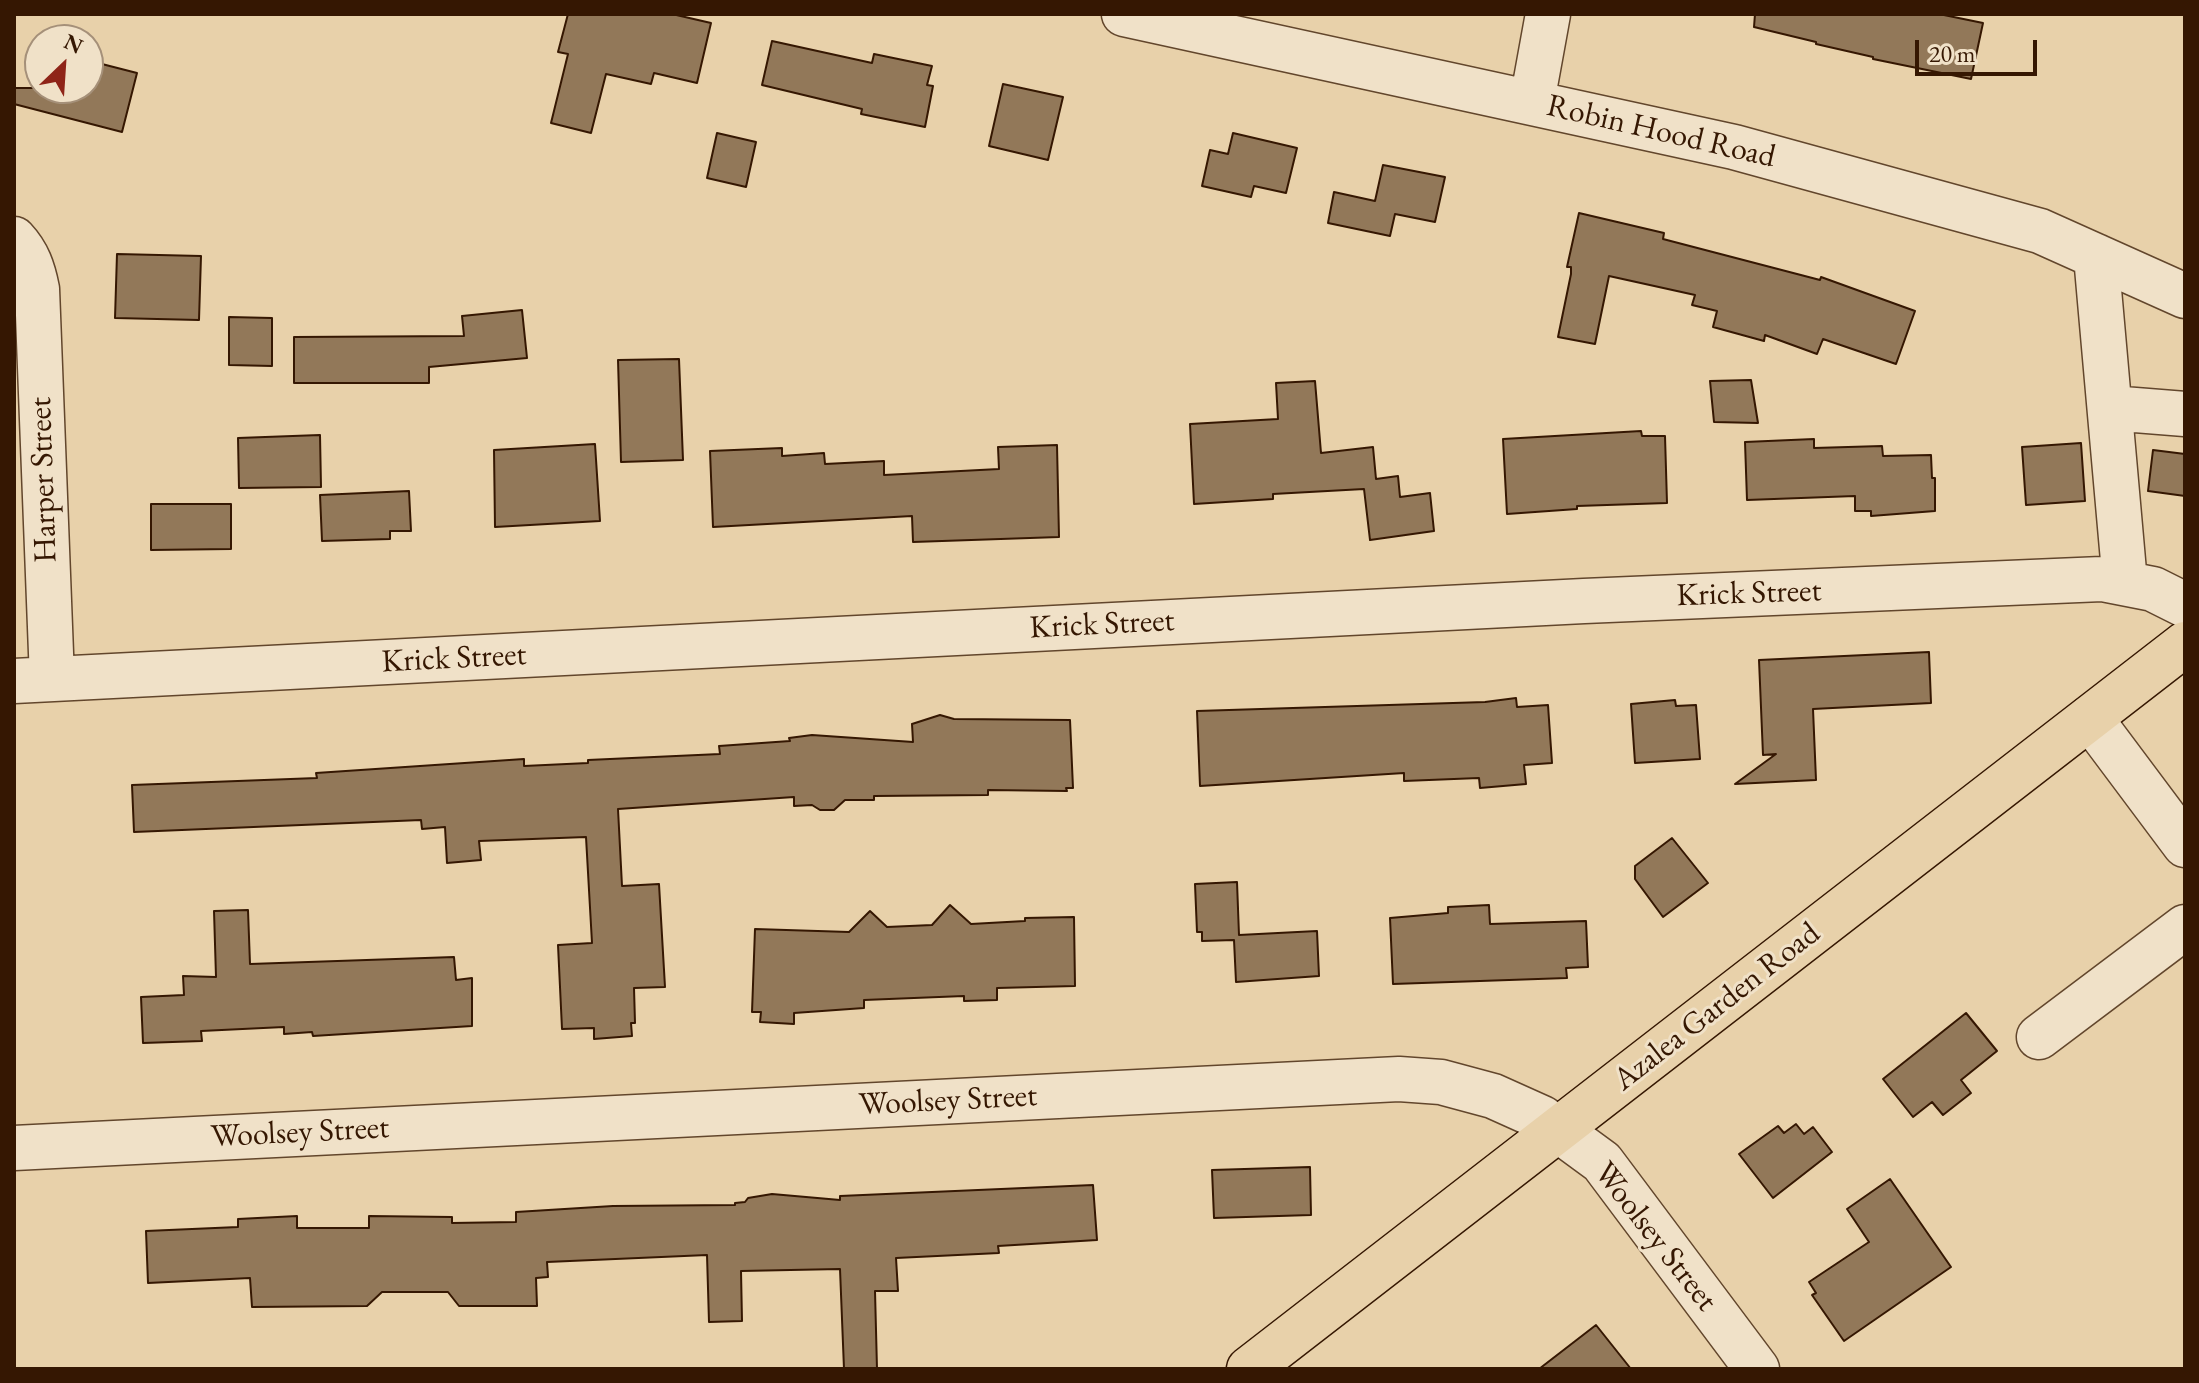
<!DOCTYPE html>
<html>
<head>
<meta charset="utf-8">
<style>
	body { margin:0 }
	#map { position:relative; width:2199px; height:1383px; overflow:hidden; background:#e8d1aa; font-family:"EB Garamond",serif }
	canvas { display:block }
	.frame { position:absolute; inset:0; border:16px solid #351702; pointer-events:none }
	.north { position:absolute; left:24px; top:24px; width:80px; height:80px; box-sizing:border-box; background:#f0e1c8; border:2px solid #a59079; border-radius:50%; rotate:25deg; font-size:22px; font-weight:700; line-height:32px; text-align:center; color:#351702 }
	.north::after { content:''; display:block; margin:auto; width:28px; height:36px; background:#8f2418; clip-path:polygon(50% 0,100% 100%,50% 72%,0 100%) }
	.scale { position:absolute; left:1915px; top:40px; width:122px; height:36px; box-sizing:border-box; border:4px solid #351702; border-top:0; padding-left:10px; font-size:24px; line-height:28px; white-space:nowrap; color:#351702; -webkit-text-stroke:6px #f0e1c8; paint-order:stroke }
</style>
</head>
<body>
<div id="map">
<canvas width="2199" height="1383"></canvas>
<div class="frame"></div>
<div class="north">N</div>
<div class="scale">20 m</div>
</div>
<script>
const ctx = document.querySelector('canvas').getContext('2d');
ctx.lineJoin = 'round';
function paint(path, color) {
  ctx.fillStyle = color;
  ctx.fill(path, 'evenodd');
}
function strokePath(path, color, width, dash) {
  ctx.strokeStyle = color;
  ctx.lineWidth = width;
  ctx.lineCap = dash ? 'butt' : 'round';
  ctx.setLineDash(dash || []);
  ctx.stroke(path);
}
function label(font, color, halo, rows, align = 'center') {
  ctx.font = font + ' "EB Garamond",serif';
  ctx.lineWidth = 6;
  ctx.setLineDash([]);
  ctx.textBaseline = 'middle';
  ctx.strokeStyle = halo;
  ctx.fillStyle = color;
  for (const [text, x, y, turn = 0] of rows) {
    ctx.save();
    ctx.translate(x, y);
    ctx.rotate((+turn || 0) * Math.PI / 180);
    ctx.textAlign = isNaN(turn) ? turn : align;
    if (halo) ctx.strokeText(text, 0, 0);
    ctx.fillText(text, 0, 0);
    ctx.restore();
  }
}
const building = new Path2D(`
	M 568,14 L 672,14 L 711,23 L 697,83 L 654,73 L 651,84 L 606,74 L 591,133 L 551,123 L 568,54 L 558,52 Z
	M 1755,14 L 1939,14 L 1983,23 L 1971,79 L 1873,59 L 1873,57 L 1816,44 L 1816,42 L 1754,27 Z
	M 772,41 L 872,63 L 874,54 L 932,66 L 927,85 L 933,86 L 925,127 L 861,114 L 862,109 L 762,85 Z
	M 98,63 L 137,73 L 122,132 L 14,104 L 14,88 L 88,88 L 88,66 L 96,68 Z
	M 1003,84 L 1063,97 L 1048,160 L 989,146 Z
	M 717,133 L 756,142 L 746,187 L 707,178 Z
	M 1233,133 L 1297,148 L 1286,193 L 1254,186 L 1251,197 L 1202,186 L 1210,150 L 1228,154 Z
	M 1383,165 L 1445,177 L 1435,222 L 1395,214 L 1390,236 L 1328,223 L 1334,192 L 1375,201 Z
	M 1579,213 L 1664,233 L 1663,239 L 1820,280 L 1821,277 L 1915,311 L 1896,364 L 1823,339 L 1817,354 L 1765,335 L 1764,341 L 1713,327 L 1717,311 L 1692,305 L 1695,295 L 1609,276 L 1595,344 L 1558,337 L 1571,274 L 1571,267 L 1567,267 Z
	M 117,254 L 201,256 L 199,320 L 115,318 Z
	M 522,310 L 527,358 L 429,367 L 429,383 L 294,383 L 294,337 L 464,336 L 462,316 Z
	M 229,317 L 272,318 L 272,366 L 229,365 Z
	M 679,359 L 683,460 L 621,462 L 618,360 Z
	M 1751,380 L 1758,423 L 1714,422 L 1710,381 Z
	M 1315,381 L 1321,453 L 1373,447 L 1376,479 L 1398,476 L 1400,497 L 1430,493 L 1434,531 L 1370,540 L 1364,489 L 1273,494 L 1273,499 L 1194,504 L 1190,424 L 1278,419 L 1276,383 Z
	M 1641,431 L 1642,436 L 1665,436 L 1667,503 L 1577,506 L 1577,509 L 1507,514 L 1503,439 Z
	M 320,435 L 321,487 L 239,488 L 238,438 Z
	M 1814,439 L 1814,448 L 1882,446 L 1883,456 L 1931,455 L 1932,478 L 1935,478 L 1935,511 L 1871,516 L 1871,511 L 1855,511 L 1855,496 L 1747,500 L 1745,442 Z
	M 2081,443 L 2085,501 L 2026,505 L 2022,447 Z
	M 595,444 L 600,521 L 495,527 L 494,450 Z
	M 1057,445 L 1059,537 L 913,542 L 912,516 L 713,527 L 710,451 L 782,448 L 782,456 L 824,453 L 825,464 L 884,461 L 884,475 L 999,469 L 998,447 Z
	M 2153,450 L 2185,454 L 2185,496 L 2148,491 Z
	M 409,491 L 411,531 L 390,531 L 390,539 L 322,541 L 320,495 Z
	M 151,504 L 231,504 L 231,549 L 151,550 Z
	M 1929,652 L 1931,703 L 1813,709 L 1816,780 L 1735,784 L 1776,754 L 1763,755 L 1759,660 Z
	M 1516,698 L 1517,707 L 1548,705 L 1552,763 L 1524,765 L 1526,784 L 1480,788 L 1479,778 L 1404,781 L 1404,773 L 1200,786 L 1197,711 L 1485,702 Z
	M 1675,700 L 1676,706 L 1696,705 L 1700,759 L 1635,763 L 1631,704 Z
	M 940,715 L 954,719 L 1070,720 L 1073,788 L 1066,788 L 1067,791 L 988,790 L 988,795 L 874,796 L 874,800 L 845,800 L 834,810 L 820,810 L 812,805 L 794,806 L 794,797 L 618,809 L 622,886 L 659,884 L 665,987 L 634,988 L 635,1023 L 631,1023 L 632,1036 L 594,1039 L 594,1028 L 562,1029 L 558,945 L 592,943 L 586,837 L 479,841 L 481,860 L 447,863 L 445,827 L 422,829 L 421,820 L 134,832 L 132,785 L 317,778 L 316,773 L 524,759 L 524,766 L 588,763 L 588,760 L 720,754 L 719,746 L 790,741 L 789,738 L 812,735 L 913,742 L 912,724 Z
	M 1672,838 L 1708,883 L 1663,917 L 1635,879 L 1635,866 Z
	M 1237,882 L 1239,935 L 1317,931 L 1319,976 L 1236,982 L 1234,940 L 1202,941 L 1202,932 L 1197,932 L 1195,884 Z
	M 950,905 L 971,924 L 1025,921 L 1025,918 L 1074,917 L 1075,986 L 997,988 L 997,1000 L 964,1001 L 964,996 L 864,1000 L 864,1008 L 794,1013 L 794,1024 L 760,1022 L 761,1012 L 752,1012 L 755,929 L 849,932 L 870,911 L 887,927 L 932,925 Z
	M 1489,905 L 1490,924 L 1586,921 L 1588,967 L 1566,968 L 1567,978 L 1393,984 L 1390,918 L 1448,913 L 1448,907 Z
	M 248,910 L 250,964 L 454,957 L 456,980 L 472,978 L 472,1026 L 313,1036 L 312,1032 L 284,1034 L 284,1027 L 201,1031 L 202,1041 L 143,1043 L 141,997 L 184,995 L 183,976 L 216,977 L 214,911 Z
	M 1966,1013 L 1997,1051 L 1961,1080 L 1971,1093 L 1943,1115 L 1932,1102 L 1913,1117 L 1883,1079 Z
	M 1796,1124 L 1804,1134 L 1813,1127 L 1832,1152 L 1773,1198 L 1739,1154 L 1778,1126 L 1784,1133 Z
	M 1310,1167 L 1311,1215 L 1214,1218 L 1212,1170 Z
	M 1890,1179 L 1951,1267 L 1844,1341 L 1812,1295 L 1816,1293 L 1809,1282 L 1869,1242 L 1847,1209 Z
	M 1093,1185 L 1097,1240 L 998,1246 L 999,1253 L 896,1258 L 898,1291 L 875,1291 L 877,1369 L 844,1369 L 840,1269 L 741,1271 L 742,1321 L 709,1322 L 707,1255 L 547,1262 L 548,1277 L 536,1278 L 537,1306 L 459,1306 L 448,1292 L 382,1292 L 367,1306 L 252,1307 L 250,1278 L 148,1283 L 146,1231 L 238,1227 L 238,1219 L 297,1216 L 297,1228 L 369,1228 L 369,1216 L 452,1217 L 452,1223 L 516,1222 L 516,1212 L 613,1206 L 735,1205 L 735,1203 L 745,1202 L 748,1198 L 772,1194 L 840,1200 L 840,1196 Z
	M 1596,1325 L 1631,1369 L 1539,1369 Z`);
const minor = new Path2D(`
	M 1124,14 L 1734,147 L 2040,231 L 2185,296
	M 1532,102 L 1548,14
	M 14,239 C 28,254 33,269 37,289 L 52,679
	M 2096,256 L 2125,583
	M 2110,408 L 2185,414
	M 14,681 L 1584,601 L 2102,579 L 2153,589 L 2185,605
	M 2090,718 L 2185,845
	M 2039,1037 L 2185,927
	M 14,1148 L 1399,1079 L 1441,1082 L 1493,1096 L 1542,1118 L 1602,1162 L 1757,1369`);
const major = new Path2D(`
	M 1249,1369 L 2185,644`);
const streetNames = [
	["Robin Hood Road",1661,132,13],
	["Harper Street",44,480,-92],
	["Krick Street",1749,594,-2],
	["Krick Street",1102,625,-3],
	["Krick Street",454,659,-3],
	["Azalea Garden Road",1717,1007,-38],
	["Woolsey Street",948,1101,-3],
	["Woolsey Street",300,1133,-3],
	["Woolsey Street",1655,1237,52]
];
paint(building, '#927859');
strokePath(building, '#351702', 2);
strokePath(minor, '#62462c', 47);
strokePath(major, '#351702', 47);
strokePath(minor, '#f0e1c8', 44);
strokePath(major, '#e8d1aa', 44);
label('32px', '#351702', '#f0e1c8', streetNames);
</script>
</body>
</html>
